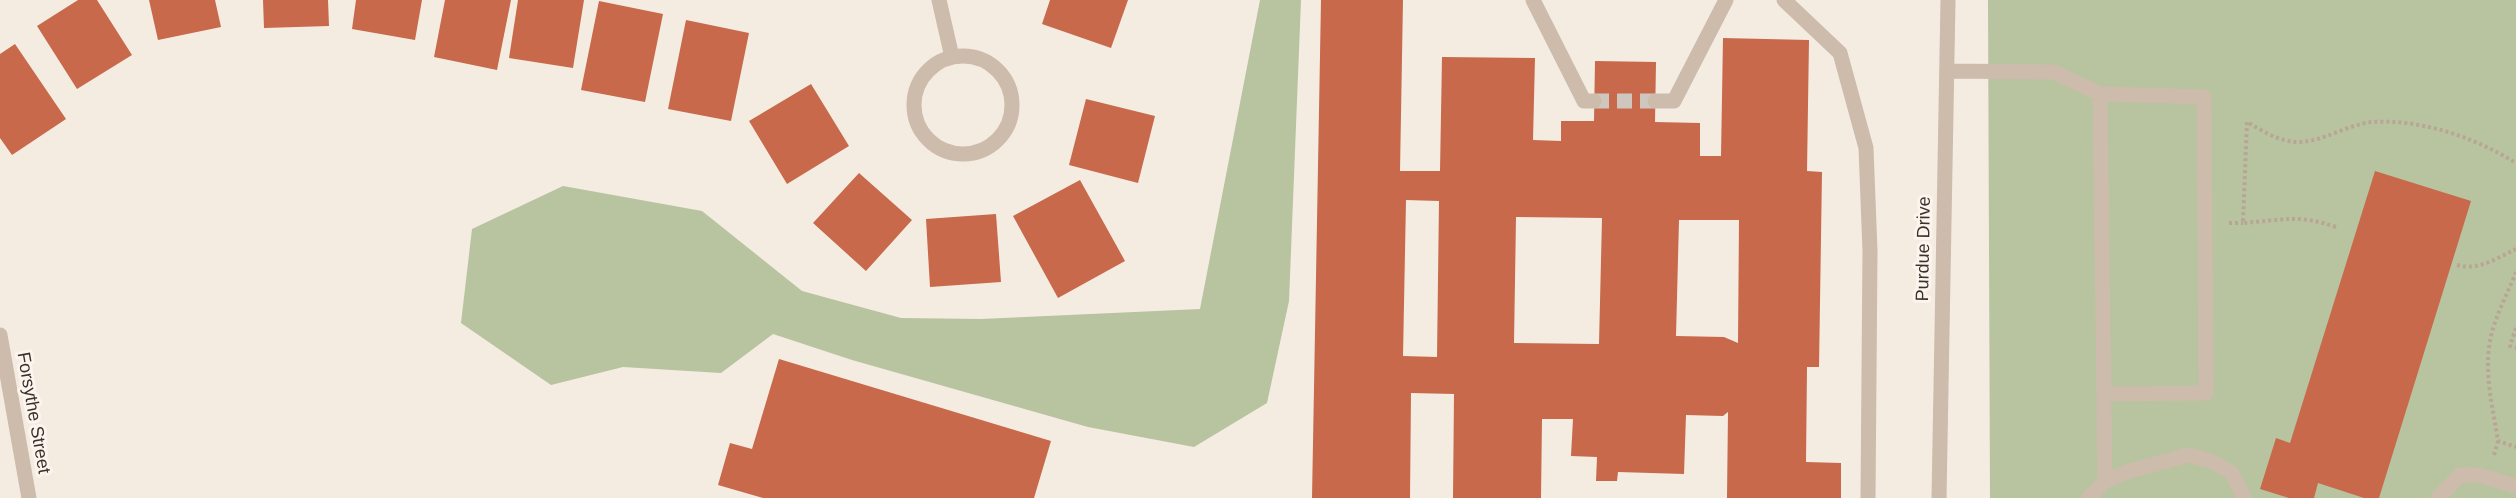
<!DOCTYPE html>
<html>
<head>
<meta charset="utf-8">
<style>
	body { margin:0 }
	canvas { display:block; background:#f4ebe1 }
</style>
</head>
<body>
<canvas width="2516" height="498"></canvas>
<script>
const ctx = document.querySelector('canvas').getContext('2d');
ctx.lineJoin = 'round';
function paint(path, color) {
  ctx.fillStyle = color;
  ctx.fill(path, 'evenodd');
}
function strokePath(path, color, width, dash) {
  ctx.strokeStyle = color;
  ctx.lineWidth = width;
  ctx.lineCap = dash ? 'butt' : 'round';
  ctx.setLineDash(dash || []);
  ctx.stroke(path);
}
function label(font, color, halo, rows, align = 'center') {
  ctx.font = font + ' Helvetica,sans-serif';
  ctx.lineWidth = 6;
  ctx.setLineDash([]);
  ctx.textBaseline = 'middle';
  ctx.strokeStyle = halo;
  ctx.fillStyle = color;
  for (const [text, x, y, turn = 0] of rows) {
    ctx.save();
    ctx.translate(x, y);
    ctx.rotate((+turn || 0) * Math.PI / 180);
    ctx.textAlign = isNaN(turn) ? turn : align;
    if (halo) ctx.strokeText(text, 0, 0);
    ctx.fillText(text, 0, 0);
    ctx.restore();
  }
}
const green = new Path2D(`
	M 1260,0 L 1301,0 L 1289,301 L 1267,403 L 1194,447 L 1088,427 L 852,360 L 773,334 L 721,373 L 623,367 L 551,385 L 461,323 L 472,229 L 563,186 L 702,211 L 802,291 L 901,318 L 981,319 L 1200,309 Z
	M 1988,0 L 2516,0 L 2516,498 L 1990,498 Z`);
const building = new Path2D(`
	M 78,0 L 97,0 L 132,55 L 77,89 L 37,26 Z
	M 149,0 L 215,0 L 221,27 L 158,40 Z
	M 263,0 L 328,0 L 329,26 L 264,28 Z
	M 356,0 L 422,0 L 415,40 L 352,29 Z
	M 445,0 L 511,0 L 497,70 L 434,57 Z
	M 518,0 L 584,0 L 573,68 L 509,58 Z
	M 1050,0 L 1128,0 L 1111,48 L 1042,24 Z
	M 1321,0 L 1403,0 L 1400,171 L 1440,171 L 1442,57 L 1535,58 L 1533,140 L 1561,141 L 1561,121 L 1594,121 L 1595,61 L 1656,62 L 1655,122 L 1700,123 L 1700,156 L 1721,156 L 1723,38 L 1809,40 L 1807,171 L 1822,172 L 1819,367 L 1807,367 L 1806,462 L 1841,463 L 1841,498 L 1727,498 L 1728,412 L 1723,416 L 1686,415 L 1684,474 L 1618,472 L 1617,481 L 1596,481 L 1597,457 L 1571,456 L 1573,419 L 1542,419 L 1541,498 L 1453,498 L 1454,394 L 1411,393 L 1410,498 L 1312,498 ZM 1406,200 L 1439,201 L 1437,357 L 1403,356 ZM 1516,217 L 1602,218 L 1599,344 L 1514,343 ZM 1679,220 L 1739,220 L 1738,343 L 1724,337 L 1676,336 Z
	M 599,1 L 663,14 L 645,102 L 581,90 Z
	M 686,20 L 749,33 L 731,121 L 668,109 Z
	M 15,44 L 66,119 L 12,155 L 0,138 L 0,54 Z
	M 811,84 L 849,146 L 787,184 L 749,121 Z
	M 1086,99 L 1155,116 L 1138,183 L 1069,165 Z
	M 2375,171 L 2471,201 L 2379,498 L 2364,498 L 2318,483 L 2314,498 L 2289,498 L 2260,489 L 2276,438 L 2290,443 Z
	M 859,173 L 912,220 L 866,271 L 813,223 Z
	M 1080,180 L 1125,261 L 1058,298 L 1013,216 Z
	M 996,214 L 1001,282 L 930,287 L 926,219 Z
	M 779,359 L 1051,441 L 1034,498 L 763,498 L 718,485 L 730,443 L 752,449 Z`);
const minorTunnel = new Path2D(`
	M 1594,101 L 1655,101`);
const path = new Path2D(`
	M 2229,223 L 2243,223
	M 2336,227 C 2298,214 2282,220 2243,223 L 2247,122 C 2258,128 2271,137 2284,140 C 2314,149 2342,125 2372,122 C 2421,119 2474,137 2516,163
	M 2457,265 C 2479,271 2497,258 2516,249
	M 2516,272 C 2508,293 2494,318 2490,341 C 2484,375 2493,408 2498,441 L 2516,447
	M 2516,328 L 2510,346 L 2516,348
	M 2494,455 L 2498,441`);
const minor = new Path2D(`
	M 939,0 L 952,57
	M 1533,0 L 1584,101 L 1594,101
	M 1784,0 L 1840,53 L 1866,148 L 1870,251 L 1868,498
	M914 105a49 49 0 1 1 98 0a49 49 0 1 1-98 0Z
	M 1947,71 L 2054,72 L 2100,94 L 2105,481
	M 2100,94 L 2204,97 L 2206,393 L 2104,394
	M 1655,101 L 1674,101 L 1726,0
	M 0,335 L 29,498
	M 1939,498 L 1948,0
	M 2089,498 L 2105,481 L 2130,471 L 2188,455 L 2211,461 L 2232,473 L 2244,498
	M 2438,498 L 2460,475 L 2478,475 L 2516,486`);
const streetNames = [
	["Purdue Drive",1924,249,-89],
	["Forsythe Street",33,413,80]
];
paint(green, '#b8c4a0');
paint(building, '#c8694b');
strokePath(minorTunnel, '#cfc6bd', 15, [15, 8]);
strokePath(path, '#b9a596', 4, [3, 3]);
strokePath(minor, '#cdbbac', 15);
label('18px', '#3b302b', '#fbf5ee', streetNames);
</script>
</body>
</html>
